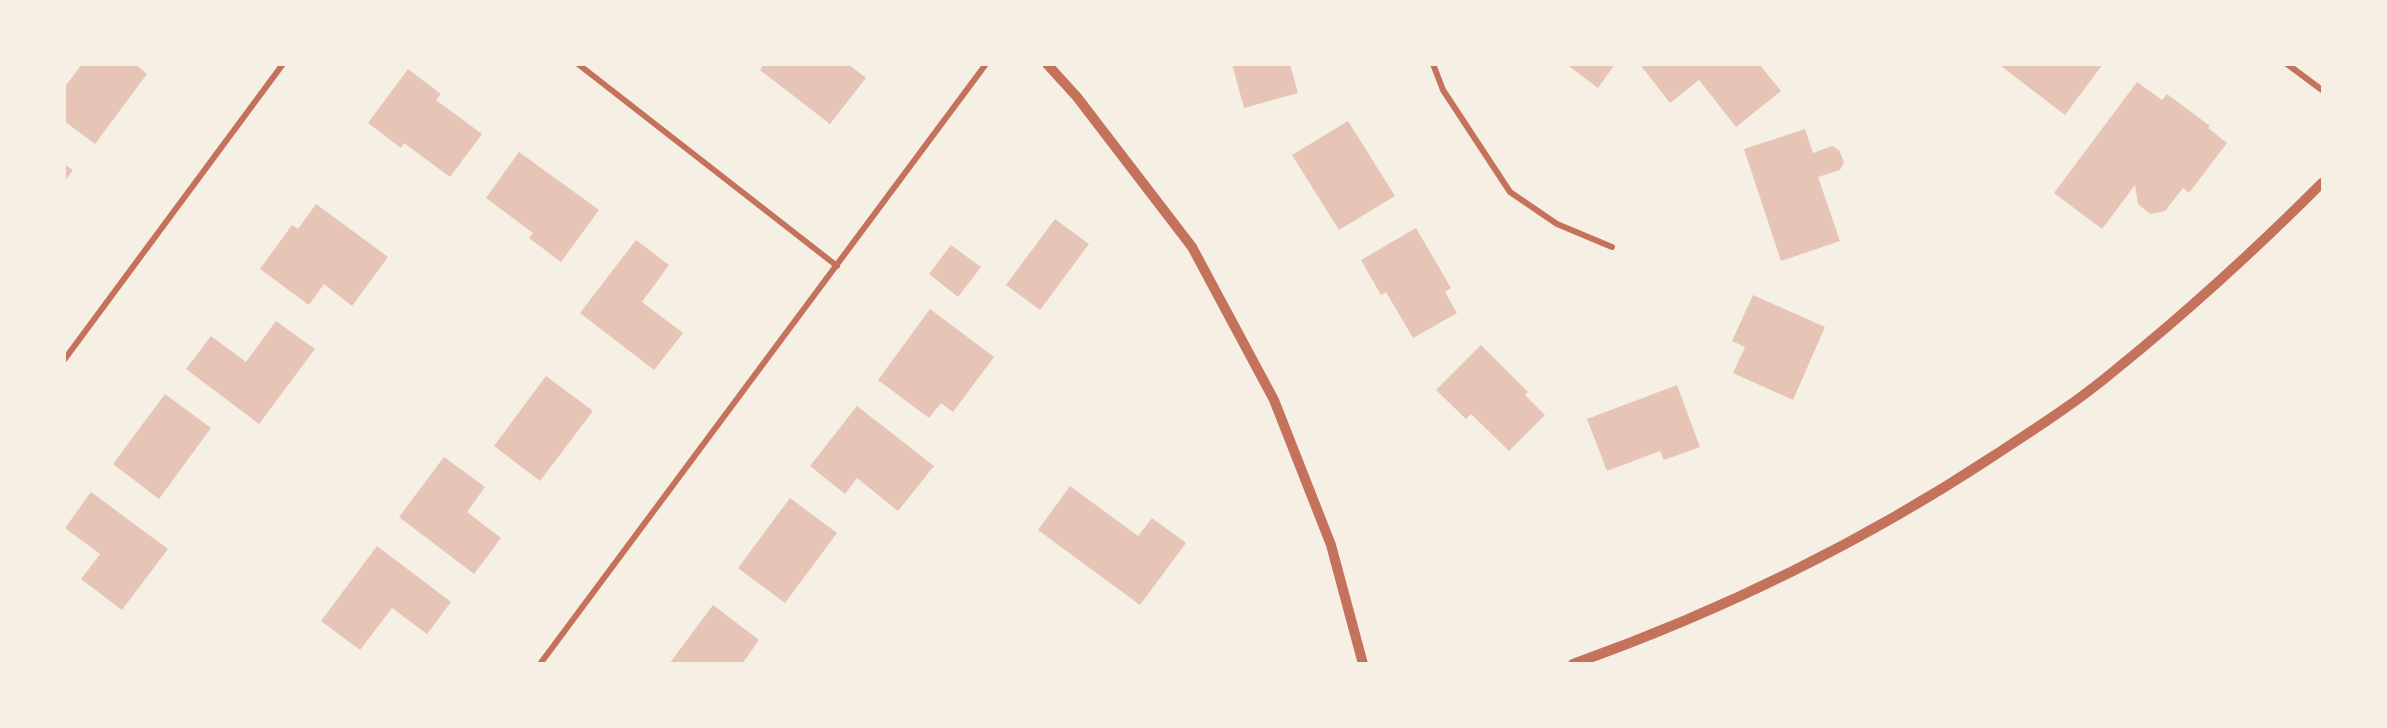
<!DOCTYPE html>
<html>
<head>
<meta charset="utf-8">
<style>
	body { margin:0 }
	#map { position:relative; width:2387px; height:728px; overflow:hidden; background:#f6efe4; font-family:"Space Grotesk",sans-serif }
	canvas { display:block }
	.frame { position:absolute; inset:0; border:66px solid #f6efe4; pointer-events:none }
</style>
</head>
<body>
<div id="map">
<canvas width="2387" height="728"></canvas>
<div class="frame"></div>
</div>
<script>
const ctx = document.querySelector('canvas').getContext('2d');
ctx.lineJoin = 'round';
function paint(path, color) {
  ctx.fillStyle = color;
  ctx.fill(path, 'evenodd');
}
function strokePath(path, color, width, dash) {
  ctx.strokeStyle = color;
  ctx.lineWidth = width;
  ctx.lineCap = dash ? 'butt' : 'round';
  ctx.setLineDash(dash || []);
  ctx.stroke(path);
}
const building = new Path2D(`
	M 82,64 L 135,64 L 147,74 L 95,144 L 64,121 L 64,88 Z
	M 764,64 L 848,64 L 866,78 L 830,124 L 760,70 Z
	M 1232,64 L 1290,64 L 1298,93 L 1244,108 Z
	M 1566,64 L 1615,64 L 1598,88 Z
	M 1645,64 L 1759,64 L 1781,91 L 1736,127 L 1699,80 L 1670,103 L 1642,67 Z
	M 2002,64 L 2103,64 L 2065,115 L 2001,66 Z
	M 408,69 L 441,94 L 436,100 L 482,134 L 450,177 L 404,143 L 401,148 L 368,123 Z
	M 2137,82 L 2162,100 L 2167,94 L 2210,126 L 2208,128 L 2227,143 L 2189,193 L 2183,188 L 2165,211 L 2150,214 L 2138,204 L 2135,185 L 2102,229 L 2054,193 Z
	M 1348,121 L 1395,196 L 1339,230 L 1292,155 Z
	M 1805,129 L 1813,153 L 1832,146 L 1839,150 L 1844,162 L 1840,170 L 1818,177 L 1840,241 L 1781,261 L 1744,149 Z
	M 519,152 L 599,210 L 561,262 L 529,238 L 533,233 L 486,198 Z
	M 64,164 L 73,170 L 64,182 Z
	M 316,204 L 388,257 L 352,306 L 324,284 L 309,305 L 260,269 L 292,225 L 298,229 Z
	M 1055,219 L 1089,244 L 1040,310 L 1006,285 Z
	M 1416,228 L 1451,288 L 1445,292 L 1457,313 L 1413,338 L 1386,292 L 1381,295 L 1361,260 Z
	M 636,240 L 669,265 L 642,302 L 683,333 L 654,370 L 580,313 Z
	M 951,245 L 981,267 L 958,297 L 929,274 Z
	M 1753,295 L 1825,327 L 1793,400 L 1733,373 L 1745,347 L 1732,341 Z
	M 930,309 L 994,357 L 953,412 L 941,403 L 929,418 L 878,380 Z
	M 276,321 L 315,349 L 259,424 L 186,369 L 211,336 L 246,362 Z
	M 1481,345 L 1528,392 L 1525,395 L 1545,415 L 1509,451 L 1471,414 L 1466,419 L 1436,390 Z
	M 546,376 L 593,411 L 540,481 L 494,446 Z
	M 1677,385 L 1700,447 L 1664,460 L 1660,451 L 1607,471 L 1587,419 Z
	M 165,394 L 211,428 L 159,499 L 113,464 Z
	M 857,406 L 934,466 L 898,511 L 857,478 L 845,494 L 810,466 Z
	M 444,457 L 485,487 L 467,512 L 501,538 L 474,574 L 399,517 Z
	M 1070,486 L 1138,536 L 1152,518 L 1186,543 L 1140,605 L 1038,530 Z
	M 91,492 L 168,549 L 122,610 L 81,579 L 100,554 L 65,528 Z
	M 790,498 L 837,533 L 785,603 L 738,568 Z
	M 377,546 L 451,602 L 427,634 L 392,608 L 360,650 L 321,621 Z
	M 713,605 L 759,640 L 742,664 L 669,664 Z`);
const minor = new Path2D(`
	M 578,64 L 837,266
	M 1433,64 L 1443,90 L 1510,192 L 1557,224 L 1612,247
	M 2287,64 L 2322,90
	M 64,360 L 283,64
	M 540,664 L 986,64`);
const tertiary = new Path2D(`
	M 1047,64 L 1077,97 L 1192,247 L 1274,400 L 1331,545 L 1363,664
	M 1573,664 C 1722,611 1863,542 1995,455 C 2035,429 2077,402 2114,371 C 2187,312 2256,249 2322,183`);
paint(building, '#e6c5b7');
strokePath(minor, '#c5725c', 6);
strokePath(tertiary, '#c5725c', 10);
</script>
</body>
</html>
